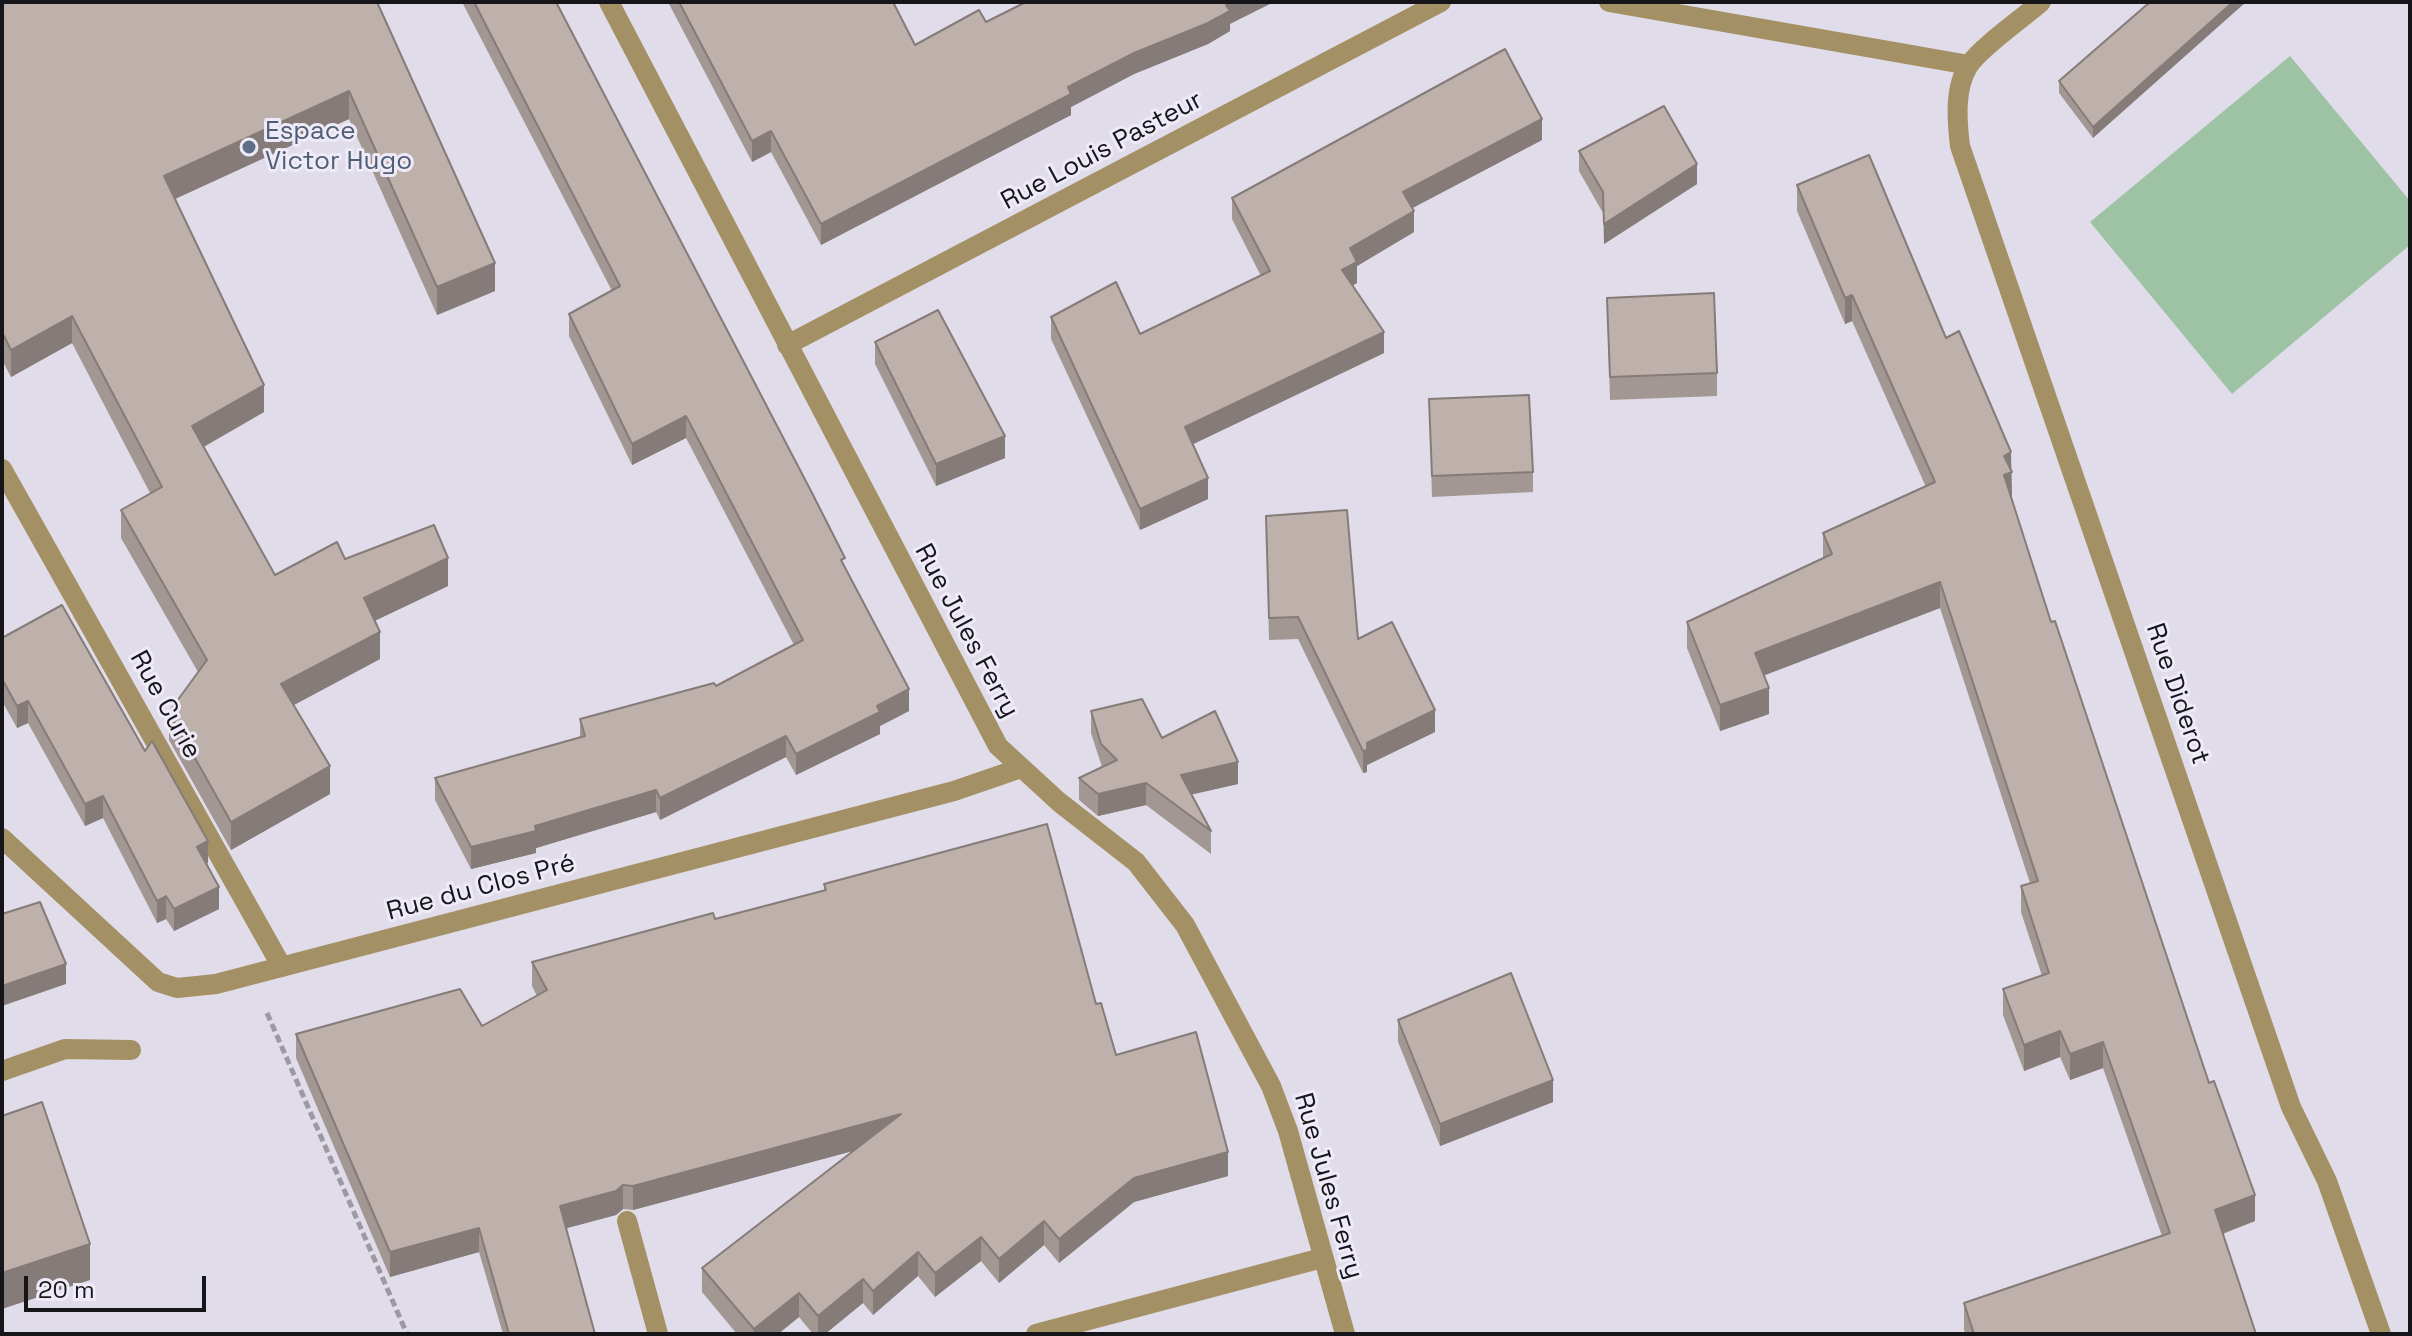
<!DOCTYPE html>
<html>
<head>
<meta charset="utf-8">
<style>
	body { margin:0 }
	#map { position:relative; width:2412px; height:1336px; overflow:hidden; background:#e1dce9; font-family:"Space Grotesk",sans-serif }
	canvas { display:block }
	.frame { position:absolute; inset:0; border:4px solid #161519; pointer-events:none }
	.scale { position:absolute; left:24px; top:1276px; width:182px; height:36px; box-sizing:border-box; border:4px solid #161519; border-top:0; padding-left:10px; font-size:24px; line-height:28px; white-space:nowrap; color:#161519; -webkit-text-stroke:6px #efeaf7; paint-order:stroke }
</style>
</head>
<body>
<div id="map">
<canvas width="2412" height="1336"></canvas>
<div class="frame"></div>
<div class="scale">20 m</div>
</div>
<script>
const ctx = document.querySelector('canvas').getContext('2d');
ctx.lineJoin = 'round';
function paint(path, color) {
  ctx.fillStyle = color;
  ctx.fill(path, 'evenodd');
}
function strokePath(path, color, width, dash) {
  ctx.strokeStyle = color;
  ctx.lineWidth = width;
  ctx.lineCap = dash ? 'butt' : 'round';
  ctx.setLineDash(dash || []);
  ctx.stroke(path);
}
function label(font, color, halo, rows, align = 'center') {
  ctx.font = font + ' "Space Grotesk",sans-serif';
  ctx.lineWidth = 6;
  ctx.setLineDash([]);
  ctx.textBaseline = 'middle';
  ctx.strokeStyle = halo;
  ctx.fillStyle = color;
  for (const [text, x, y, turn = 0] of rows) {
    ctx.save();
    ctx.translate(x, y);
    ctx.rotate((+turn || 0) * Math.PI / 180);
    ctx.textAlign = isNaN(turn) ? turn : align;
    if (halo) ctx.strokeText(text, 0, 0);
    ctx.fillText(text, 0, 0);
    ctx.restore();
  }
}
const green = new Path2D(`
	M 2290,56 L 2410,201 L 2410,245 L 2232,394 L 2090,222 Z`);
const path = new Path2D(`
	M 267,1013 L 407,1334`);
const service = new Path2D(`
	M 2,1071 L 65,1049 L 131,1050`);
const minor = new Path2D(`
	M 609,2 L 998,746 L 1059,802 L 1136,862 L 1185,925 L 1271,1086 L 1288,1131 L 1345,1334
	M 1609,2 L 1969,65
	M 2041,2 C 2023,18 1981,47 1969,65 C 1954,87 1957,121 1960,146 L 2291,1107 L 2327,1181 L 2381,1334
	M 787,345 L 1441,2
	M 2,469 L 282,967
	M 2,838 L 158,982 L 177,988 L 216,984 L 954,791 L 1021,768
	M 627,1221 L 658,1334
	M 1036,1334 L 1322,1258`);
const wall = new Path2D(`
	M 2,2 L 377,2 L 495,291 L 437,315 L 349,119 L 175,199 L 264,412 L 204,447 L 275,575 L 345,559 L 448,586 L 374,621 L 380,659 L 293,705 L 330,794 L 231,850 L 169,740 L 169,712 L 198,672 L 121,538 L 121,510 L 150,493 L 72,343 L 11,377 L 2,360 Z
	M 462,2 L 556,2 L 845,568 L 909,711 L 880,726 L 880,734 L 796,775 L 786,757 L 660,820 L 656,812 L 536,848 L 536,853 L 471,869 L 435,800 L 435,778 L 580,738 L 580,719 L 716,686 L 794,645 L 686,438 L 632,465 L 569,336 L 569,314 L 612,291 Z
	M 668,2 L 893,2 L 915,45 L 986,22 L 1230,24 L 1230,31 L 1208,44 L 1134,74 L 1071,107 L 1071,115 L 821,245 L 771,152 L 752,162 Z
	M 2150,2 L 2093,138 L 2059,93 L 2059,81 Z
	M 1542,140 L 1412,208 L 1414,232 L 1357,266 L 1357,283 L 1352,286 L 1384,353 L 1193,444 L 1208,499 L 1140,530 L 1051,339 L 1051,317 L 1140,334 L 1261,276 L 1232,219 L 1232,198 Z
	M 1579,151 L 1697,184 L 1604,244 L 1603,213 L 1579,171 Z
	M 1797,185 L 1946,338 L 2011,470 L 2012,498 L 2051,622 L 2255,1221 L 2223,1234 L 2256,1334 L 1965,1334 L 1964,1329 L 1964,1303 L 2162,1236 L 2103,1068 L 2070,1080 L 2060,1057 L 2024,1071 L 2003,1015 L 2003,989 L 2042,976 L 2021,912 L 2021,886 L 2030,883 L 1940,608 L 1764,675 L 1769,714 L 1720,731 L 1687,648 L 1687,622 L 1823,558 L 1823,533 L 1926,487 L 1852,321 L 1845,324 L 1797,211 Z
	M 1607,298 L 1717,373 L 1717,396 L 1610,400 Z
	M 875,342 L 1005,458 L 936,486 L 875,364 Z
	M 1429,399 L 1533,472 L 1533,492 L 1432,497 Z
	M 1266,516 L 1358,639 L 1435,732 L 1367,765 L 1367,772 L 1363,773 L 1298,639 L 1269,640 Z
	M 2,638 L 208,863 L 206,864 L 219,909 L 174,931 L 166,919 L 157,923 L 103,818 L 85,826 L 28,723 L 17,728 L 2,701 Z
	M 1091,711 L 1162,738 L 1238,784 L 1192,794 L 1211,831 L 1211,854 L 1146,805 L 1098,816 L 1079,800 L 1079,778 L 1102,767 L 1091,733 Z
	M 824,884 L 1096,1004 L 1116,1055 L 1228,1176 L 1134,1202 L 1059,1263 L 1044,1245 L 999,1283 L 981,1261 L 935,1297 L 918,1276 L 873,1315 L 863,1303 L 825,1334 L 813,1334 L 799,1317 L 778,1334 L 737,1334 L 702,1292 L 702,1268 L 853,1151 L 633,1210 L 623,1209 L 616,1215 L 566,1228 L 595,1334 L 503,1334 L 479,1252 L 390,1277 L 296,1058 L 296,1034 L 482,1026 L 537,996 L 532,986 L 532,962 L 715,919 L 824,891 Z
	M 1398,1020 L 1553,1102 L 1440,1146 L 1398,1042 Z`);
const shadedWall = new Path2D(`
	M 1232,2 L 1274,2 L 1230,24 L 1230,31 L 1208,44 L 1134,74 L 1071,107 L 1071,115 L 821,245 L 821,224 L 1068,87 Z
	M 2233,2 L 2246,2 L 2093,138 L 2093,127 Z
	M 349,91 L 349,119 L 164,204 L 164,176 Z
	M 1542,119 L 1542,140 L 1403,213 L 1403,192 Z
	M 771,131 L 771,152 L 752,162 L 752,141 Z
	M 1697,164 L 1697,184 L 1604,244 L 1604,224 Z
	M 1414,211 L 1414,232 L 1357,266 L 1357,283 L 1342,291 L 1342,270 L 1350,248 Z
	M 495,263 L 495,291 L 437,315 L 437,287 Z
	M 1852,295 L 1852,321 L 1845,324 L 1845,298 Z
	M 72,316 L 72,343 L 11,377 L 11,350 Z
	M 1384,332 L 1384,353 L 1185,448 L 1185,427 Z
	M 264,385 L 264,412 L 192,453 L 192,426 Z
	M 686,416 L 686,438 L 632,465 L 632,444 Z
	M 1005,436 L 1005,458 L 936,486 L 936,464 Z
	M 2011,452 L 2012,498 L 2004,501 L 2004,456 Z
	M 1208,478 L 1208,499 L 1140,530 L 1140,509 Z
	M 448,558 L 448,586 L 364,626 L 364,598 Z
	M 1940,582 L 1940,608 L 1755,679 L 1755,653 Z
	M 380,632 L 380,659 L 281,712 L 281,684 Z
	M 1769,688 L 1769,714 L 1720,731 L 1720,705 Z
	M 909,689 L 909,711 L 880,726 L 880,734 L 796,775 L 796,754 Z
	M 28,701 L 28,723 L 17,728 L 17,706 Z
	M 1435,710 L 1435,732 L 1367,765 L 1367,772 L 1363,773 L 1363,751 L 1367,743 Z
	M 786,736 L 786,757 L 660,820 L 660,798 Z
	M 1238,762 L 1238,784 L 1181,797 L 1181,775 Z
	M 330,766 L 330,794 L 231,850 L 231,822 Z
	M 1146,783 L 1146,805 L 1098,816 L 1098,794 Z
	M 656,790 L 656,812 L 536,848 L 536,853 L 471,869 L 471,847 L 535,826 Z
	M 103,796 L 103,818 L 85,826 L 85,804 Z
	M 208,841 L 208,863 L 197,869 L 197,847 Z
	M 219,887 L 219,909 L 174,931 L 174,909 Z
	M 166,896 L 166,919 L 157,923 L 157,901 Z
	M 66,964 L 66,984 L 2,1006 L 2,986 Z
	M 2060,1031 L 2060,1057 L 2024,1071 L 2024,1045 Z
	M 2103,1042 L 2103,1068 L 2070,1080 L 2070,1054 Z
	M 1553,1080 L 1553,1102 L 1440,1146 L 1440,1124 Z
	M 901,1114 L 901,1138 L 633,1210 L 633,1186 Z
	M 1228,1152 L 1228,1176 L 1134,1202 L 1059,1263 L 1059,1239 L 1134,1178 Z
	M 623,1185 L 623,1209 L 616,1215 L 560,1230 L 560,1206 Z
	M 2255,1195 L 2255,1221 L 2215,1236 L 2215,1210 Z
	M 1044,1221 L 1044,1245 L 999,1283 L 999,1259 Z
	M 479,1228 L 479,1252 L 390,1277 L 390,1252 Z
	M 981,1237 L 981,1261 L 935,1297 L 935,1273 Z
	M 90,1244 L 90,1280 L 2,1309 L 2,1273 Z
	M 918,1252 L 918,1276 L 873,1315 L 873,1291 Z
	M 863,1279 L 863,1303 L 825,1334 L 818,1334 L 818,1316 Z
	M 799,1293 L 799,1317 L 778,1334 L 754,1334 L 754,1329 Z`);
const building = new Path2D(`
	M 2,2 L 377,2 L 495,263 L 437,287 L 349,91 L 164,176 L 264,385 L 192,426 L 275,575 L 337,542 L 345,559 L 434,525 L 448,558 L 364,598 L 380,632 L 281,684 L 330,766 L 231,822 L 169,712 L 207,660 L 121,510 L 162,487 L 72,316 L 11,350 L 2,332 Z
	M 474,2 L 556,2 L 811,491 L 845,558 L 841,560 L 909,689 L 877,706 L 880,712 L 796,754 L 786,736 L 660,798 L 656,790 L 535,826 L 536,831 L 471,847 L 435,778 L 585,736 L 580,719 L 714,683 L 716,686 L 803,640 L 686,416 L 632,444 L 569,314 L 620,286 Z
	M 679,2 L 893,2 L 915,45 L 979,10 L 986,22 L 1026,2 L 1232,2 L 1226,5 L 1230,11 L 1208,23 L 1134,53 L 1068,87 L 1071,94 L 821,224 L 771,131 L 752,141 Z
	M 2150,2 L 2233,2 L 2093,127 L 2059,81 Z
	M 1505,49 L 1542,119 L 1403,192 L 1414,211 L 1350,248 L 1357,262 L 1342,270 L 1384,332 L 1185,427 L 1208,478 L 1140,509 L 1051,317 L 1116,282 L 1140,334 L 1270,271 L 1232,198 Z
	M 1664,106 L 1697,164 L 1604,224 L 1603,192 L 1579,151 Z
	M 1869,155 L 1946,338 L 1959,331 L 2011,452 L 2004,456 L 2012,472 L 2004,475 L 2051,622 L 2055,621 L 2209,1083 L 2214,1081 L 2255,1195 L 2215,1210 L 2256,1334 L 1974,1334 L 1964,1303 L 2170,1233 L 2103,1042 L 2070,1054 L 2060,1031 L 2024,1045 L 2003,989 L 2049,973 L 2021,886 L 2038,881 L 1940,582 L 1755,653 L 1769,688 L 1720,705 L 1687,622 L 1832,554 L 1823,533 L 1935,482 L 1852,295 L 1845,298 L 1797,185 Z
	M 1714,293 L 1717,373 L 1610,377 L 1607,298 Z
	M 938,310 L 1005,436 L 936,464 L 875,342 Z
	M 1529,395 L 1533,472 L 1432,476 L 1429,399 Z
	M 1347,510 L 1358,639 L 1392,622 L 1435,710 L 1367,743 L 1367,750 L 1363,751 L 1298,617 L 1269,618 L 1266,516 Z
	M 62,605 L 145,751 L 152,741 L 208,841 L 197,847 L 219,887 L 174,909 L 166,896 L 157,901 L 103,796 L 85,804 L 28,701 L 17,706 L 2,679 L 2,638 Z
	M 1142,699 L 1162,738 L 1215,711 L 1238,762 L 1181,775 L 1211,831 L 1146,783 L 1098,794 L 1079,778 L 1117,760 L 1101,744 L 1091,711 Z
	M 1047,824 L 1096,1004 L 1101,1003 L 1116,1055 L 1196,1032 L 1228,1152 L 1134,1178 L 1059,1239 L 1044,1221 L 999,1259 L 981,1237 L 935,1273 L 918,1252 L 873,1291 L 863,1279 L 818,1316 L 799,1293 L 754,1329 L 702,1268 L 901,1114 L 633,1186 L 623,1185 L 616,1191 L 560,1206 L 595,1334 L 509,1334 L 479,1228 L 390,1252 L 296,1034 L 460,989 L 482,1026 L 547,990 L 532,962 L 713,913 L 715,919 L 826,890 L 824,884 Z
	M 40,902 L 66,964 L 2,986 L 2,914 Z
	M 1511,973 L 1553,1080 L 1440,1124 L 1398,1020 Z
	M 42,1102 L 90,1244 L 2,1273 L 2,1116 Z`);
const markers = [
	[249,147,8,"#5c6f8a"]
];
const serviceNames = [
	["Espace",265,132],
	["Victor Hugo",265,162]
];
const streetNames = [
	["Rue Louis Pasteur",1102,151,-28],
	["Rue Jules Ferry",966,631,62],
	["Rue Diderot",2177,694,71],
	["Rue Curie",165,705,61],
	["Rue du Clos Pré",481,888,-15],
	["Rue Jules Ferry",1328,1186,74]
];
paint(green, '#9dc3a4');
strokePath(path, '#9d99a3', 5, [8, 4]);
strokePath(service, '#a39064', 20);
strokePath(minor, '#a39064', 20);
paint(wall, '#a39793');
paint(shadedWall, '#857b78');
paint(building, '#beb0ab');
strokePath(building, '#857b78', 2);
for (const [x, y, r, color] of markers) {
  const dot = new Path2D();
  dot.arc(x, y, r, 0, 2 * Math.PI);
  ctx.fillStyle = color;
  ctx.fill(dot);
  strokePath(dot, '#efeaf7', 3);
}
label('26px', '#4e5e75', '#efeaf7', serviceNames, 'left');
label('26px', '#161519', '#efeaf7', streetNames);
</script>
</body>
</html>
